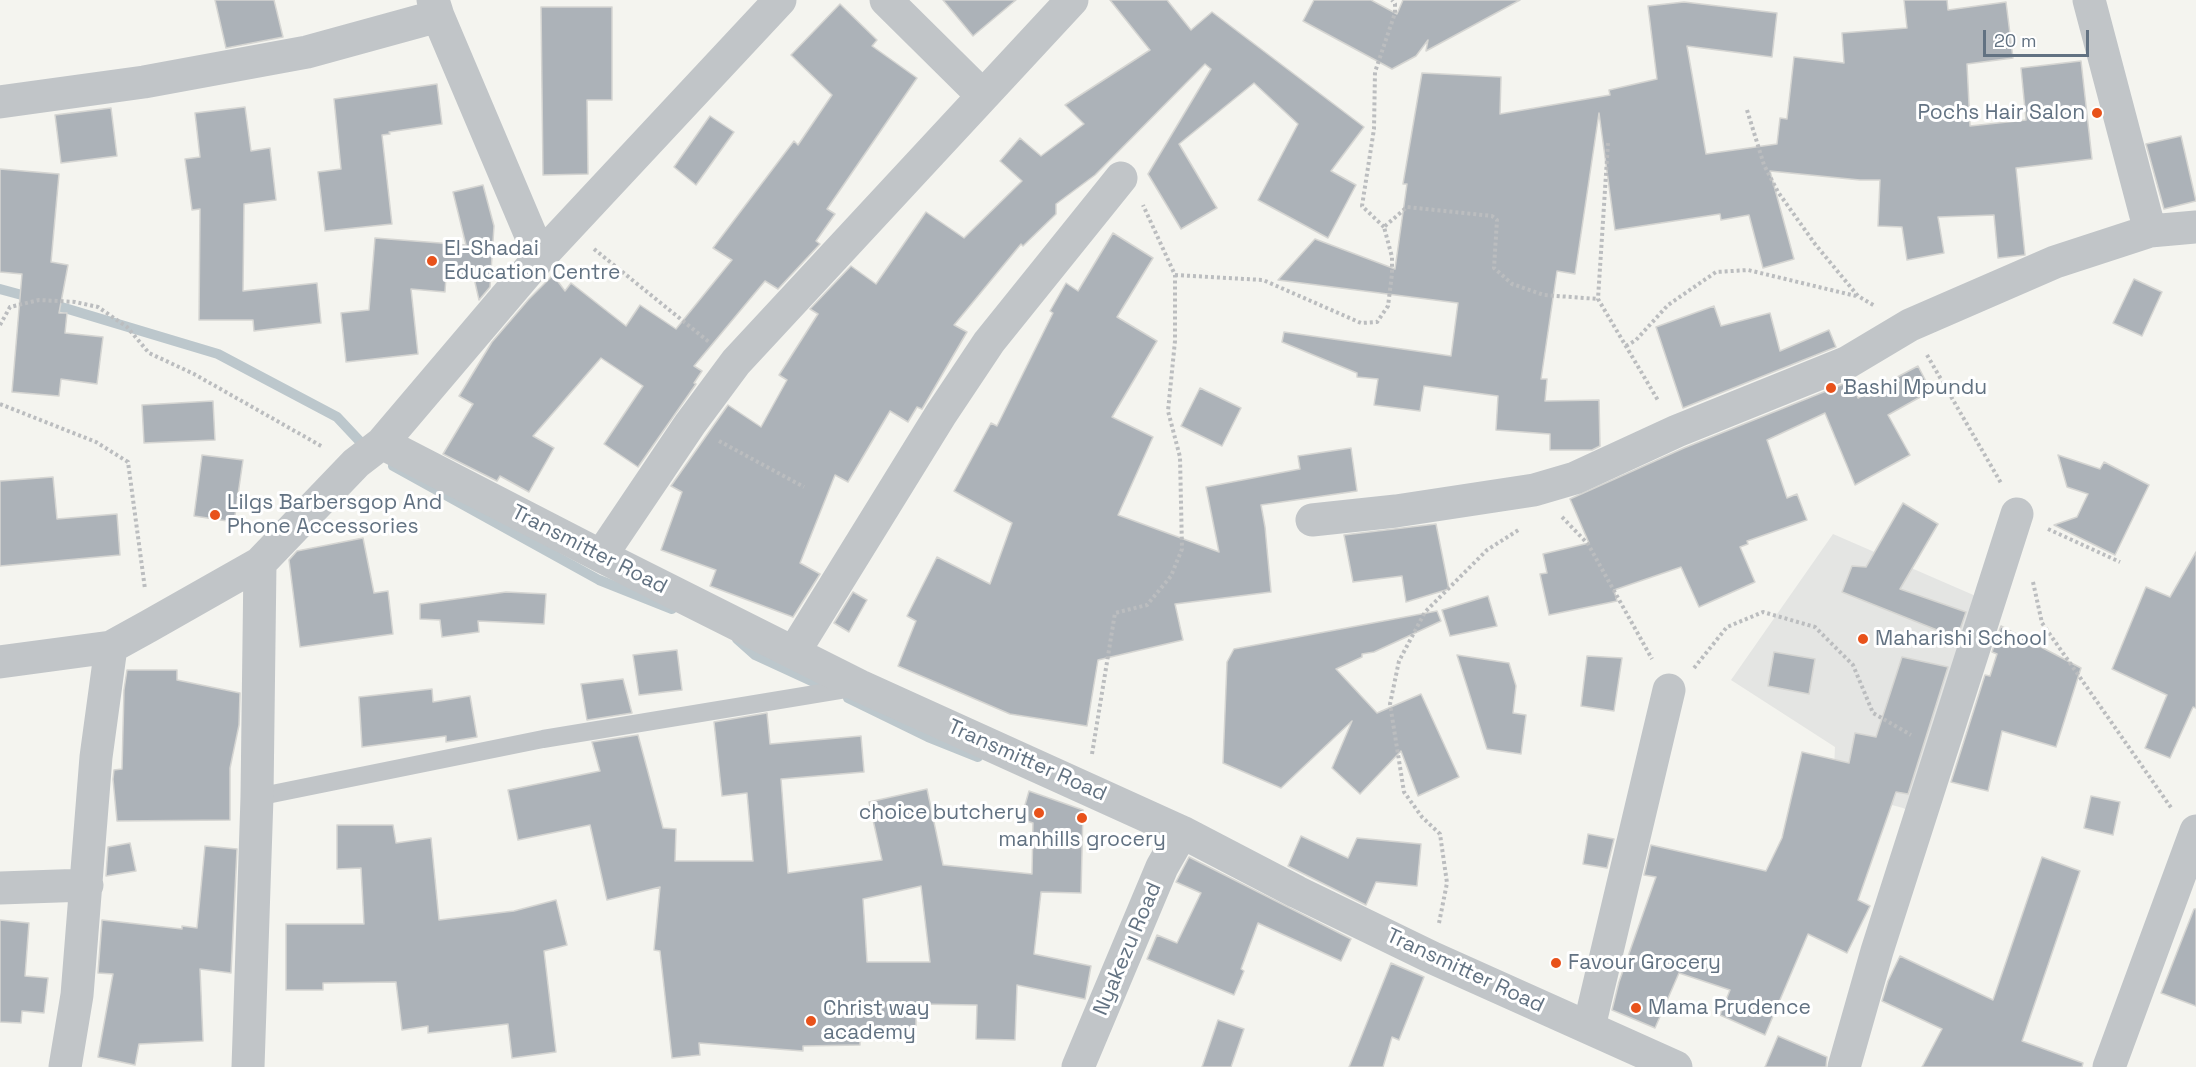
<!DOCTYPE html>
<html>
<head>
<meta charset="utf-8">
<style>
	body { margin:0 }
	#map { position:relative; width:2196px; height:1067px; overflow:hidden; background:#f4f4ef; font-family:"Space Grotesk",sans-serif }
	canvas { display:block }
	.scale { position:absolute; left:1983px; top:30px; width:106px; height:27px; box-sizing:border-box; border:3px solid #627282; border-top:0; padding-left:8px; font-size:18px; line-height:21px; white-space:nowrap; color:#627282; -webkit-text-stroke:4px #fff; paint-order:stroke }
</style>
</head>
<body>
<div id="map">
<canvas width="2196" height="1067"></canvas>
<div class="scale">20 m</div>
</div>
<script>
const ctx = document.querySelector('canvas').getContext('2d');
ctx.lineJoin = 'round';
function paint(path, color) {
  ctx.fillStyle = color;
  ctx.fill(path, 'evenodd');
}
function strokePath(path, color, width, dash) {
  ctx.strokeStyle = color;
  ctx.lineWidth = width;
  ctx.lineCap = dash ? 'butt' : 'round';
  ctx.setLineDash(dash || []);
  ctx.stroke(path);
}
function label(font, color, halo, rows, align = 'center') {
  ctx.font = font + ' "Space Grotesk",sans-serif';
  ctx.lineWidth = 6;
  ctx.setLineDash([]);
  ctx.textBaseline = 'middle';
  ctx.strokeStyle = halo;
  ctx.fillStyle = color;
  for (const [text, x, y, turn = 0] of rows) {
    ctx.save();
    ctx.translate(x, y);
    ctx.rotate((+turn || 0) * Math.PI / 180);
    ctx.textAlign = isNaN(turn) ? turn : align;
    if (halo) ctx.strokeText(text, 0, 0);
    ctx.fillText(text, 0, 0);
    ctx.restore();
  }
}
const built = new Path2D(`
	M 1833,534 L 1978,597 L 1913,813 L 1903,808 L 1833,789 L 1835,747 L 1731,680 Z`);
const stream = new Path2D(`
	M 0,289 L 33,298
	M 48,303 L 218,354 L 337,417 L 367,449
	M 393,466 L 599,580 L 672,609
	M 737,639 L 755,655 L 831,690
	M 848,698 L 928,737 L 978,757`);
const building = new Path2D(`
	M 215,0 L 274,0 L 283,37 L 226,48 Z
	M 943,0 L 1016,0 L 973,36 Z
	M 1110,0 L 1167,0 L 1191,30 L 1212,12 L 1364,127 L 1331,171 L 1356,185 L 1328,238 L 1258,200 L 1298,124 L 1254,83 L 1179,144 L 1217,208 L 1181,229 L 1148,174 L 1211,69 L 1205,64 L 1095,175 L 1056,204 L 1056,214 L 1023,246 L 1021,244 L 954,325 L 967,332 L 922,409 L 917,407 L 908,422 L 890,411 L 848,482 L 835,475 L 800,563 L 820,574 L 793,617 L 710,586 L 716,570 L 661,550 L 682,492 L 671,486 L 728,405 L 761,427 L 787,380 L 779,375 L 818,314 L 810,309 L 851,266 L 876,284 L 926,212 L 964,238 L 1022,181 L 1000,161 L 1020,138 L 1041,156 L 1084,124 L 1065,105 L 1150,50 Z
	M 1314,0 L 1371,0 L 1397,14 L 1403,0 L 1520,0 L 1426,51 L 1428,40 L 1416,56 L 1392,69 L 1303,21 Z
	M 1904,0 L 1947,0 L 1948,10 L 2006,2 L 2013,58 L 1967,64 L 1970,126 L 2026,120 L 2021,68 L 2081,61 L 2092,159 L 2016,168 L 2025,255 L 1998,258 L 1994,215 L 1938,217 L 1944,253 L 1907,260 L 1902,227 L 1878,226 L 1880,180 L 1860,180 L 1770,171 L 1794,259 L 1763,268 L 1749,215 L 1721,220 L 1720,214 L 1615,230 L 1599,113 L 1575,274 L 1557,271 L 1541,379 L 1547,379 L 1545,401 L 1599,400 L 1600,446 L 1592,450 L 1550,450 L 1550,434 L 1496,430 L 1498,396 L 1424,386 L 1420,411 L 1374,405 L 1378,379 L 1357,377 L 1357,373 L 1282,342 L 1284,332 L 1451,356 L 1458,303 L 1278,280 L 1315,239 L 1395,269 L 1407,184 L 1403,184 L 1422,73 L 1501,77 L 1500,114 L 1610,95 L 1609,90 L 1657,79 L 1648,6 L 1684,2 L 1777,13 L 1772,57 L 1687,46 L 1706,154 L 1777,144 L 1780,118 L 1787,119 L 1794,57 L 1844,63 L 1842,33 L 1907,28 Z
	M 840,4 L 877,40 L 872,46 L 917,78 L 827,209 L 835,214 L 816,241 L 820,244 L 778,289 L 765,281 L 694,366 L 702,371 L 694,383 L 696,384 L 638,467 L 604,444 L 643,386 L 601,358 L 533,436 L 554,448 L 529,492 L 500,476 L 497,481 L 443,454 L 473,404 L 459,396 L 492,342 L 529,299 L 553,275 L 565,291 L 571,283 L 626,326 L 640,305 L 676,329 L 732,260 L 713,248 L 794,141 L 798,145 L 832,95 L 791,55 Z
	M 541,7 L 612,7 L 612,100 L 587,100 L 588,174 L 543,175 Z
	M 437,84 L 442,124 L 389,132 L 390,134 L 382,135 L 392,224 L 325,231 L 318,172 L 341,169 L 334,99 Z
	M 245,107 L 251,151 L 270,148 L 276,200 L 244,204 L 243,291 L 317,283 L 321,323 L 254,331 L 253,320 L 199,320 L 200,209 L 192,210 L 185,159 L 200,157 L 195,113 Z
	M 111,108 L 117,156 L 61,163 L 55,115 Z
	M 710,116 L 734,132 L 696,185 L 674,167 Z
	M 2181,136 L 2196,201 L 2164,209 L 2146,144 Z
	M 0,169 L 59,174 L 51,262 L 68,265 L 59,313 L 67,313 L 65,333 L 103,337 L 97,384 L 61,379 L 59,396 L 12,392 L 22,274 L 0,272 Z
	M 483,185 L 494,226 L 490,287 L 479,300 L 474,278 L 446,276 L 445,292 L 411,289 L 418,354 L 346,362 L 341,313 L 369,310 L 375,238 L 466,245 L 453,192 Z
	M 1113,233 L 1153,258 L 1117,317 L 1157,341 L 1112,417 L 1153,437 L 1118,515 L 1219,552 L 1206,487 L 1300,469 L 1298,456 L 1351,448 L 1357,491 L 1261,505 L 1265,527 L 1271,592 L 1175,604 L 1183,640 L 1098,660 L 1087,726 L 1010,714 L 898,666 L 916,621 L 907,616 L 937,557 L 990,584 L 1012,523 L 954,491 L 991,423 L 997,426 L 1053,313 L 1050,311 L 1066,283 L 1078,291 Z
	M 2134,279 L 2162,292 L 2142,336 L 2113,323 Z
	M 1714,306 L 1721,326 L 1770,313 L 1780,351 L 1829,330 L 1836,347 L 1683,408 L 1656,327 Z
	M 1918,366 L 1931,391 L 1888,415 L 1910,455 L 1855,485 L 1825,413 L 1767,440 L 1787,498 L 1797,494 L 1807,520 L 1747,541 L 1748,544 L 1740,547 L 1755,582 L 1699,607 L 1681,567 L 1614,590 L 1617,601 L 1549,615 L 1540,574 L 1547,573 L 1543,554 L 1589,543 L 1570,499 L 1684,448 L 1851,381 L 1858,398 Z
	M 1200,388 L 1241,408 L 1222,446 L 1181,426 Z
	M 213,401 L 215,440 L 144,443 L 142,405 Z
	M 202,455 L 243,460 L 234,522 L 194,516 Z
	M 2058,455 L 2100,469 L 2104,462 L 2149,485 L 2115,555 L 2054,525 L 2077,517 L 2088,494 L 2067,487 Z
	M 53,477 L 57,519 L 117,514 L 120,555 L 0,566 L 0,481 Z
	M 1903,503 L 1938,524 L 1900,589 L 1966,612 L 1957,638 L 1842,592 L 1852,566 L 1866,567 Z
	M 1436,524 L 1449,589 L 1406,602 L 1402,576 L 1353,582 L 1344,535 Z
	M 363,538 L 374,593 L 388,591 L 393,634 L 300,647 L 289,560 L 297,551 Z
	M 2196,552 L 2196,708 L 2193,707 L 2170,758 L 2145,748 L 2167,695 L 2112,669 L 2146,587 L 2170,597 Z
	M 506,592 L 546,594 L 544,624 L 478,621 L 479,632 L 442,637 L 440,620 L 420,619 L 420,604 Z
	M 853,592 L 867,600 L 849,632 L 834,623 Z
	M 1488,596 L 1497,626 L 1450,636 L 1442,610 Z
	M 1437,611 L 1441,621 L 1374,652 L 1362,654 L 1362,657 L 1336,669 L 1377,713 L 1421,694 L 1459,777 L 1418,796 L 1401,751 L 1360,794 L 1332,768 L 1352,721 L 1281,788 L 1223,763 L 1227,662 L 1234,649 Z
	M 2001,626 L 2081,668 L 2056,747 L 2002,731 L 1988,791 L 1951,782 L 1985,675 L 1990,676 L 1997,654 L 1992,652 Z
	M 677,650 L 682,690 L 639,695 L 633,655 Z
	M 1774,652 L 1815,659 L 1809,694 L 1768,686 Z
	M 1457,655 L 1509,663 L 1516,686 L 1513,713 L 1526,715 L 1521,754 L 1487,749 Z
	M 1587,656 L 1622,658 L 1614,711 L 1581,706 Z
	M 1902,657 L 1948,667 L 1908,794 L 1896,792 L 1858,900 L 1870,906 L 1847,953 L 1808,934 L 1765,1035 L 1720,1015 L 1730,990 L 1679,973 L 1655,1028 L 1612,1010 L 1619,982 L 1656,877 L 1644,875 L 1651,845 L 1766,871 L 1782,838 L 1802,752 L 1849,763 L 1855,733 L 1876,737 Z
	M 127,670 L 177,670 L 177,680 L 240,693 L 239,725 L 230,768 L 230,820 L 117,821 L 113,779 L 114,770 L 122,769 L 124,690 Z
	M 623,679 L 632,713 L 587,720 L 581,684 Z
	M 432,689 L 433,702 L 470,696 L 477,737 L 446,742 L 446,736 L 362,747 L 359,697 Z
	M 767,713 L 770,744 L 861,736 L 864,772 L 781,779 L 788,873 L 882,860 L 869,802 L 927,789 L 943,865 L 1032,874 L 1033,823 L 1021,819 L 1029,791 L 1083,810 L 1081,893 L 1041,892 L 1034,954 L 1091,966 L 1085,999 L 1017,985 L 1015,1040 L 976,1039 L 977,1005 L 916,1004 L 916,1041 L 860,1040 L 860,1045 L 803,1046 L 803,1051 L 699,1043 L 700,1055 L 672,1058 L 660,951 L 654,950 L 660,887 L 607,900 L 590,825 L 518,840 L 508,790 L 600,771 L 592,742 L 638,735 L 663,828 L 676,829 L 675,861 L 753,861 L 747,793 L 722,796 L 714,722 ZM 921,886 L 930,962 L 867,962 L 863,899 Z
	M 2091,796 L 2120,802 L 2113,835 L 2084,828 Z
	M 337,825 L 393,825 L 396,843 L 431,838 L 439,920 L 514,911 L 556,900 L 567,945 L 544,951 L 556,1052 L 512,1058 L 508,1024 L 428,1033 L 428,1026 L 402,1030 L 396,982 L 323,983 L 323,990 L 286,990 L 286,924 L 364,924 L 361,868 L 337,869 Z
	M 1588,834 L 1614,839 L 1607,868 L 1583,864 Z
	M 1301,836 L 1348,858 L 1357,838 L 1421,844 L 1417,886 L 1376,882 L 1366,905 L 1288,866 Z
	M 130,843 L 136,871 L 106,876 L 108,847 Z
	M 205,846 L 237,849 L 231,973 L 200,969 L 203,1041 L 139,1044 L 135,1065 L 98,1057 L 113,974 L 98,973 L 102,920 L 182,929 L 182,926 L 197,928 Z
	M 1189,857 L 1351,939 L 1341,961 L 1258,923 L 1241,969 L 1244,971 L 1234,995 L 1147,959 L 1157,935 L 1177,943 L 1201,893 L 1176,882 Z
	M 2042,857 L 2080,871 L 2022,1041 L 2083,1063 L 2082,1067 L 1922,1067 L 1942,1029 L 1882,1001 L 1888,981 L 1900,956 L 1993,1000 Z
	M 2194,909 L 2196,909 L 2196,1006 L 2161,993 Z
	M 0,920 L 29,923 L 25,976 L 48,978 L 44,1013 L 22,1011 L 21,1023 L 0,1022 Z
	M 1391,963 L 1424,977 L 1399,1040 L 1392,1037 L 1383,1067 L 1349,1067 Z
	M 1218,1020 L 1244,1029 L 1231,1067 L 1202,1067 Z
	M 1778,1036 L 1827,1057 L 1826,1067 L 1765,1067 Z`);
const path = new Path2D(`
	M 1747,110 L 1764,165 L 1778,192 L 1815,244 L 1858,296 L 1875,306
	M 1608,143 L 1598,299 L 1659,402
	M 1384,227 L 1362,206 L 1374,129 L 1375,72 L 1395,13 L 1395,4 L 1392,0
	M 594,249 L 709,342
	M 1175,275 L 1263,280 L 1361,323 L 1377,322 L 1388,306 L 1392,274 L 1392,257 L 1384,227 L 1407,207 L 1492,216 L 1497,220 L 1494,268 L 1512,284 L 1544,295 L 1598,299
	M 0,325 L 10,307 L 39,300 L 75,302 L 98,307 L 127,327 L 149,353 L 194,374 L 323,447
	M 1626,346 L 1636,340 L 1668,305 L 1716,272 L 1748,270 L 1856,296
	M 1927,355 L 2001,483
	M 0,404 L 96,442 L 128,462 L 145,589
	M 719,441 L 804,487
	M 1562,517 L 1588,544 L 1652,659
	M 2048,529 L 2120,562
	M 2033,582 L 2042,623 L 2172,809
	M 1694,668 L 1727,627 L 1763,612 L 1815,627 L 1853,665 L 1873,713 L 1911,735
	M 1092,754 L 1115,613 L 1147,605 L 1171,576 L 1182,549 L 1180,457 L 1168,411 L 1175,341 L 1175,275 L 1143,205
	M 1439,923 L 1447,883 L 1440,834 L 1422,817 L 1404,792 L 1390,704 L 1399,661 L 1425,612 L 1487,550 L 1520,529`);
const lane = new Path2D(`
	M 257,797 L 543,739 L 858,687`);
const street = new Path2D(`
	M 433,0 L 438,16 L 540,257
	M 886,0 L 983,96
	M 2089,0 L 2150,231
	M 0,102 L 144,82 L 307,52 L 438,16
	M 382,443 L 601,556 L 860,686 L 1182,832 L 1297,892 L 1433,958 L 1676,1067
	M 1312,520 L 1396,511 L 1534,490 L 1575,478 L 1677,431 L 1848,362 L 1910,325 L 2055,262 L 2150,231 L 2196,227
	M 601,556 L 690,424 L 736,362 L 1072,0
	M 794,652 L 941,414 L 989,342 L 1121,178
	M 0,662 L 111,647 L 149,626 L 260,563 L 356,463 L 382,443 L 540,257 L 780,0
	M 0,888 L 87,885
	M 1589,1027 L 1669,690
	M 65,1067 L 77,995 L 96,757 L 111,647
	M 248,1067 L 257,797 L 260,563
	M 1078,1067 L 1162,867 L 1182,832
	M 1844,1067 L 1877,951 L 2017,514
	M 2109,1067 L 2196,831`);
const markers = [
	[2097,113,6,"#e8521b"],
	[432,261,6,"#e8521b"],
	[1831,388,6,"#e8521b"],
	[215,515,6,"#e8521b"],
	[1863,639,6,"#e8521b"],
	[1039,813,6,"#e8521b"],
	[1082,818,6,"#e8521b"],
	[1556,963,6,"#e8521b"],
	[1636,1008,6,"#e8521b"],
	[811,1021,6,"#e8521b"]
];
const poiNames = [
	["Pochs Hair Salon",2085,113,"right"],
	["El-Shadai",444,249],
	["Education Centre",444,273],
	["Bashi Mpundu",1843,388],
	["Lilgs Barbersgop And",227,503],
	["Phone Accessories",227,527],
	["Maharishi School",1875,639],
	["choice butchery",1027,813,"right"],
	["manhills grocery",1082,840,"center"],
	["Favour Grocery",1568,963],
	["Mama Prudence",1648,1008],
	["Christ way",823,1009],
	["academy",823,1033]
];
const streetNames = [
	["Transmitter Road",589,550,27],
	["Transmitter Road",1027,761,24],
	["Nyakezu Road",1128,949,-67],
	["Transmitter Road",1465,971,25]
];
paint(built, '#e4e5e3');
strokePath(stream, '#bcc7cc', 10);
paint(building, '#acb2b8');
strokePath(building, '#d5d5d2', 1.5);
strokePath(path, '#bbbdbf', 4, [3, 3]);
strokePath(lane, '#c1c5c8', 18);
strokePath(street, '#c1c5c8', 33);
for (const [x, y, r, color] of markers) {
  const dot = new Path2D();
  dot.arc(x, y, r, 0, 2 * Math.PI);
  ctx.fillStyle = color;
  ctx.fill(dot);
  strokePath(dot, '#fff', 2);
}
label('21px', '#627282', '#fff', poiNames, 'left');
label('21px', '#627282', '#fff', streetNames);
</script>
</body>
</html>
